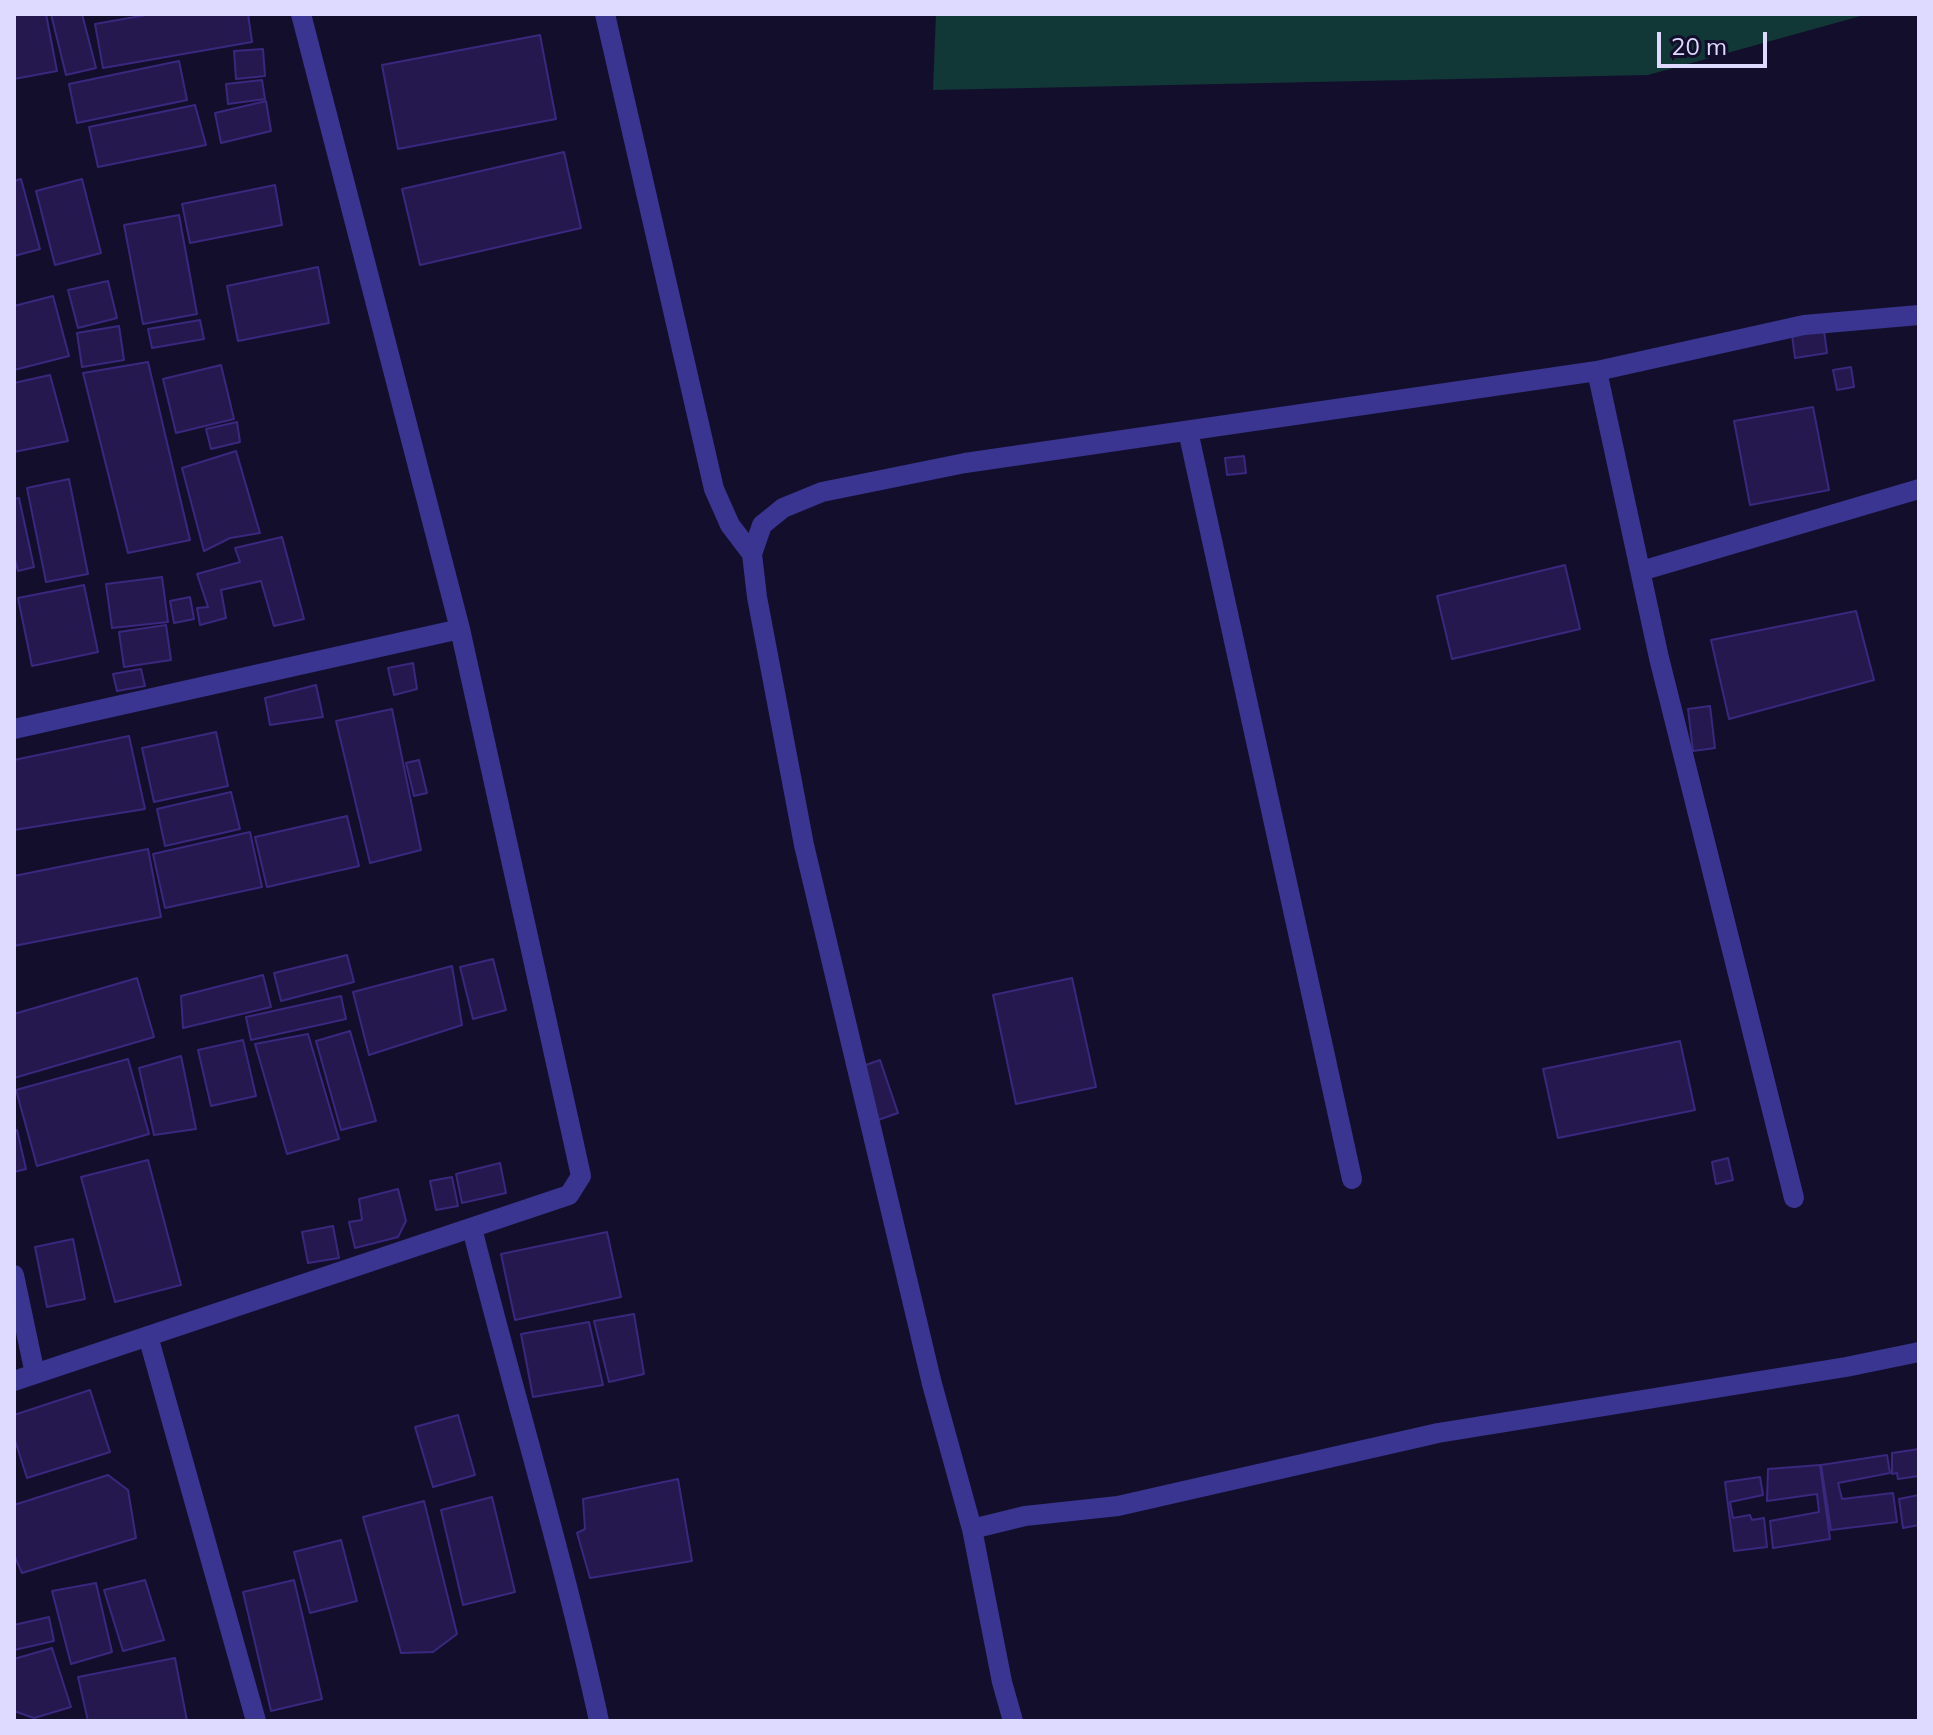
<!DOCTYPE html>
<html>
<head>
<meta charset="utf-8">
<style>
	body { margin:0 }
	#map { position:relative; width:1933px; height:1735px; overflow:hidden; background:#140e2d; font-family:Mulish,sans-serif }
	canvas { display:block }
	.frame { position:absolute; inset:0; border:16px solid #dedaff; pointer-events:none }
	.scale { position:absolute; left:1657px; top:32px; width:110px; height:36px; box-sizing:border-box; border:4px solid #dedaff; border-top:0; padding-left:10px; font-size:24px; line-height:28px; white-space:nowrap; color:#dedaff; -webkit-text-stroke:6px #140e2d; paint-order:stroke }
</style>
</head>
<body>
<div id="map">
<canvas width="1933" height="1735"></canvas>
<div class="frame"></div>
<div class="scale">20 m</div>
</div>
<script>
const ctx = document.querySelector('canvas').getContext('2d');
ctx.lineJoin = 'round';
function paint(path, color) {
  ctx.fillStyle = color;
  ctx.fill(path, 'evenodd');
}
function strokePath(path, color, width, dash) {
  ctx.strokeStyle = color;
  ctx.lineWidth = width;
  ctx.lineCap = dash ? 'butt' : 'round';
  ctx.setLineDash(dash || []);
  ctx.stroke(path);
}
const green = new Path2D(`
	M 936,14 L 1868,14 L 1648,75 L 933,90 Z`);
const building = new Path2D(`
	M 14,14 L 46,14 L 57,71 L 14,79 Z
	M 51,14 L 82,14 L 96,68 L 66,75 Z
	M 152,14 L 248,14 L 252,42 L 103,68 L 95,24 Z
	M 540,35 L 556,119 L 398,149 L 382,65 Z
	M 263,49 L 265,76 L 236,79 L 234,51 Z
	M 179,61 L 187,100 L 77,123 L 69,84 Z
	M 262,80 L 265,99 L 228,104 L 226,84 Z
	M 266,101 L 271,131 L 221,143 L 215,113 Z
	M 195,105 L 206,145 L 98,167 L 89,127 Z
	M 564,152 L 581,228 L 420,265 L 402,189 Z
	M 21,179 L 40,249 L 14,256 L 14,181 Z
	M 82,179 L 101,253 L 55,265 L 36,191 Z
	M 275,185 L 282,225 L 190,243 L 182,204 Z
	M 179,215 L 197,314 L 143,324 L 124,225 Z
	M 318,267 L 329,323 L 238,341 L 227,286 Z
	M 108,281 L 117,318 L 78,328 L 68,290 Z
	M 53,296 L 69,356 L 14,370 L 14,306 Z
	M 200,320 L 204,339 L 152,348 L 148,329 Z
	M 119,326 L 124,360 L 82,367 L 77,333 Z
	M 1824,331 L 1827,353 L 1795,358 L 1792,335 Z
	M 148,362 L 190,540 L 128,553 L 83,373 Z
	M 221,365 L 234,419 L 176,433 L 163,379 Z
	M 1851,367 L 1854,387 L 1837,390 L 1833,370 Z
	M 50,375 L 68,441 L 14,452 L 14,383 Z
	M 1813,407 L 1829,490 L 1750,505 L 1734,421 Z
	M 237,422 L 240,442 L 211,449 L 206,429 Z
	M 236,451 L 260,533 L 230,538 L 204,551 L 182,468 Z
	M 1244,456 L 1246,473 L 1227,475 L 1225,458 Z
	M 69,479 L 88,574 L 46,582 L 27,488 Z
	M 19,498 L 34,567 L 18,571 L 14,555 L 14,499 Z
	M 282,537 L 304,619 L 274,626 L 261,581 L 221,590 L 226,618 L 200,625 L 197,608 L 208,607 L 197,574 L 240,562 L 235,548 Z
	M 1565,565 L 1580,629 L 1452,659 L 1437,596 Z
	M 162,577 L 168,622 L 112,628 L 106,584 Z
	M 84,585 L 98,652 L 32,666 L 18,598 Z
	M 190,597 L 194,619 L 174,623 L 170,601 Z
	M 1856,611 L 1874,680 L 1729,719 L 1711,640 Z
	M 166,625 L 171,660 L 124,667 L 119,632 Z
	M 413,663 L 417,689 L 394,695 L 388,668 Z
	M 141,669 L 145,686 L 117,691 L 113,674 Z
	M 316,685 L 323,717 L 270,725 L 265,698 Z
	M 1710,706 L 1715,748 L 1693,751 L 1688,709 Z
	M 392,709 L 421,850 L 370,863 L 336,721 Z
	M 216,732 L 228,786 L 154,802 L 142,748 Z
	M 129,736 L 145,809 L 14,830 L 14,760 Z
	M 419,760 L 427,793 L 414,796 L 406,763 Z
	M 231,792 L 240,829 L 165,846 L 157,809 Z
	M 347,816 L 359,866 L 267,887 L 255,837 Z
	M 250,832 L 262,887 L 165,908 L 153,854 Z
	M 148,849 L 161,917 L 14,946 L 14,876 Z
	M 347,955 L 354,982 L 281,1001 L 274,973 Z
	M 493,959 L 506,1010 L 473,1019 L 460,967 Z
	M 452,966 L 462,1025 L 369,1055 L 353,992 Z
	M 263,975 L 271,1007 L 183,1028 L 181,996 Z
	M 137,978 L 154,1037 L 14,1078 L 14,1014 Z
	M 1072,978 L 1096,1087 L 1016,1104 L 993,995 Z
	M 341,996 L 346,1019 L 251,1040 L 246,1017 Z
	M 350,1031 L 376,1121 L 341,1130 L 316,1041 Z
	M 308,1034 L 339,1139 L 287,1154 L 255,1044 Z
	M 243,1040 L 256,1096 L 211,1106 L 198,1050 Z
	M 1680,1041 L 1695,1110 L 1558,1138 L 1543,1069 Z
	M 181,1056 L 196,1129 L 154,1135 L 139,1068 Z
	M 128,1059 L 149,1134 L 37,1166 L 16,1090 Z
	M 880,1060 L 898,1113 L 878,1120 L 860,1067 Z
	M 17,1130 L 26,1169 L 14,1172 L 14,1131 Z
	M 1728,1158 L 1733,1180 L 1716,1184 L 1712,1162 Z
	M 148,1160 L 181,1285 L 115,1302 L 81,1177 Z
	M 500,1163 L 506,1193 L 462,1203 L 456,1174 Z
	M 452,1177 L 458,1206 L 436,1210 L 430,1181 Z
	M 398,1189 L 406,1221 L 398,1237 L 355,1248 L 349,1222 L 362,1220 L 359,1199 Z
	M 333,1226 L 339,1258 L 308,1263 L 302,1232 Z
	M 607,1232 L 621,1297 L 515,1320 L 501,1254 Z
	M 73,1239 L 85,1299 L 47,1307 L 35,1247 Z
	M 634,1314 L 644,1374 L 609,1382 L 594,1321 Z
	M 589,1322 L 603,1385 L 533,1397 L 521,1334 Z
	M 90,1390 L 110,1452 L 27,1478 L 14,1437 L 14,1415 Z
	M 458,1415 L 475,1475 L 433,1487 L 415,1427 Z
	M 1919,1449 L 1919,1476 L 1898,1479 L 1897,1473 L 1892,1474 L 1892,1453 Z
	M 1887,1455 L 1890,1473 L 1838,1483 L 1842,1499 L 1893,1493 L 1897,1522 L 1831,1530 L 1821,1465 Z
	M 1820,1465 L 1830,1539 L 1773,1548 L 1770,1521 L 1819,1512 L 1817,1494 L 1767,1501 L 1768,1469 Z
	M 108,1475 L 128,1490 L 136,1538 L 22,1573 L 14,1555 L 14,1505 Z
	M 1760,1477 L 1763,1495 L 1730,1502 L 1733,1518 L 1750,1515 L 1752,1520 L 1764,1518 L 1767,1547 L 1734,1551 L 1725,1482 Z
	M 678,1479 L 692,1561 L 590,1578 L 577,1533 L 585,1529 L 583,1499 Z
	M 1919,1495 L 1919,1525 L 1903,1528 L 1899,1499 Z
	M 492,1497 L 515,1592 L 463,1605 L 441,1510 Z
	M 424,1501 L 457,1634 L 433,1652 L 401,1653 L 363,1517 Z
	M 341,1540 L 357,1601 L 310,1613 L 294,1552 Z
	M 145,1580 L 164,1640 L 123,1651 L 104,1590 Z
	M 294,1580 L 322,1699 L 271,1711 L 243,1592 Z
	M 96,1583 L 112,1652 L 71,1664 L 52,1591 Z
	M 49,1617 L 54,1641 L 14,1650 L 14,1625 Z
	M 52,1648 L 71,1707 L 34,1718 L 14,1711 L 14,1659 Z
	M 175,1658 L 187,1721 L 88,1721 L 78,1677 Z`);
const lane = new Path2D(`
	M 605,14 L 714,489 L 730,525 L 752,554
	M 1597,371 L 1659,658 L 1794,1198
	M 1188,431 L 1352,1179
	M 1641,571 L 1919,489
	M 972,1529 L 1025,1516 L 1118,1506 L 1438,1433 L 1846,1367 L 1919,1352
	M 1013,1721 L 1002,1682 L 972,1529 L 932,1384 L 804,845 L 757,597 L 752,554 L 762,525 L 783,508 L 822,492 L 965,463 L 1597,371 L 1804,325 L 1919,315`);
const street = new Path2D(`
	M 14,729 L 460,629
	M 472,1228 C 513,1393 563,1555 599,1721
	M 14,1275 L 35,1374
	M 148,1336 L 256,1721
	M 14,1381 L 569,1195 L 581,1176 L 460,629 L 301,14`);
paint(green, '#113736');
paint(building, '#24184f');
strokePath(building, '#39287e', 2);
strokePath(lane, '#393590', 20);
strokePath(street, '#393590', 20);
</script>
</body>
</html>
